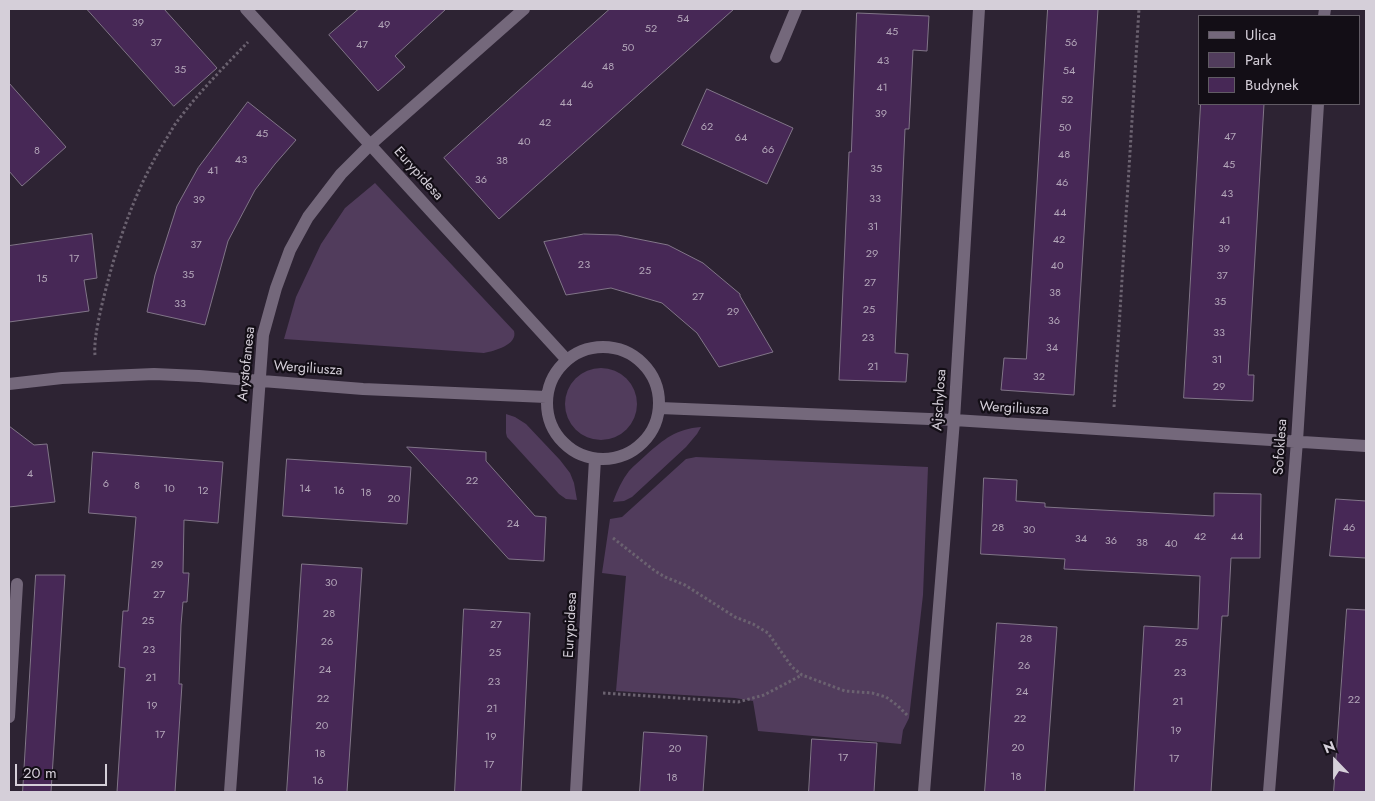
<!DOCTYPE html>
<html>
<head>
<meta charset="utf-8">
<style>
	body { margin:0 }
	#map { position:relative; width:1375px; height:801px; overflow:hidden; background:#2d2333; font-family:Jost,sans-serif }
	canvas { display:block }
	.frame { position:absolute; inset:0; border:10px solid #d5cfd9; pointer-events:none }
	.legend { position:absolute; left:1198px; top:15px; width:162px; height:90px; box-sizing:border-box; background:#130e16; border:1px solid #615b64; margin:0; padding:6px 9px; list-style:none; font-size:15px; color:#d5cfd9 }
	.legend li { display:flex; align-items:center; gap:10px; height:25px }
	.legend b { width:25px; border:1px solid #615b64 }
	.north { position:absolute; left:1310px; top:736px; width:50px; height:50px; -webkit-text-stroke:4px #130e16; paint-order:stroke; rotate:338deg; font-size:14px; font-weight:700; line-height:20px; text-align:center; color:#d5cfd9 }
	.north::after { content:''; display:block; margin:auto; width:18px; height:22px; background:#d5cfd9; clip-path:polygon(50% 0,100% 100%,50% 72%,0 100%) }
	.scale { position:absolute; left:15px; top:764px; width:92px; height:22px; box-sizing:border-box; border:2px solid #d5cfd9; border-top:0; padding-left:6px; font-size:15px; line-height:18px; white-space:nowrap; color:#d5cfd9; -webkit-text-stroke:4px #130e16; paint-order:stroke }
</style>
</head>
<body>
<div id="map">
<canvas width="1375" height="801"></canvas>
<div class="frame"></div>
<ul class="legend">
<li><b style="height:6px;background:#74687b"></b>Ulica</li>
<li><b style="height:14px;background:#513c5c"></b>Park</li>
<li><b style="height:14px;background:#472856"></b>Budynek</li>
</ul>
<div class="north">N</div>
<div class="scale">20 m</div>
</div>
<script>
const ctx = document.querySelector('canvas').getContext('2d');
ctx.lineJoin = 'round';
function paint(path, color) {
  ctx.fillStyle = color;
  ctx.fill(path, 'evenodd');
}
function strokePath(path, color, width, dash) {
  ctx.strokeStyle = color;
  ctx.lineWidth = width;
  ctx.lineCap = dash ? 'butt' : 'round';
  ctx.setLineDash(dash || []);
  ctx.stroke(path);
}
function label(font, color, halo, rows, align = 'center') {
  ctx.font = font + ' Jost,sans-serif';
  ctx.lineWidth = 4.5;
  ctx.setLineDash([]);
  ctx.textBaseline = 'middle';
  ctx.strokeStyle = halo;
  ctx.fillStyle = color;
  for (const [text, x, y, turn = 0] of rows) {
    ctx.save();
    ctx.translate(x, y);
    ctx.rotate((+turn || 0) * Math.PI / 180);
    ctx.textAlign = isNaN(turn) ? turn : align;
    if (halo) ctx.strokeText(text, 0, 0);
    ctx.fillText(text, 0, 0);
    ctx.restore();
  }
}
const green = new Path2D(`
	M 375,183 L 514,331 C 518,345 494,351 484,353 L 284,339 L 296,297 L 321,244 L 345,208 Z
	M565 404a36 36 0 1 1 72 0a36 36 0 1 1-72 0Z
	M 506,414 L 515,417 L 526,424 L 560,460 L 570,473 L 574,483 L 577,500 L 566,499 L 559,494 L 507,437 L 506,433 Z
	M 701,427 L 697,434 L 686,447 L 632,497 L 624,501 L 613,502 C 617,491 622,480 629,471 C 634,465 641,460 646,455 C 664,439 676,429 701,427 Z
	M 696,457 L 928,467 L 923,595 L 909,718 L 903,730 L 901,744 L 758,731 L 753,701 L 735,698 L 616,691 L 626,576 L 602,573 L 610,519 L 622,517 L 686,459 Z`);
const building = new Path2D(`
	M 87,9 L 164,9 L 217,68 L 174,106 Z
	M 359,9 L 446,9 L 395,56 L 405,67 L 378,91 L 329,35 Z
	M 610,9 L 734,9 L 499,219 L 444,158 Z
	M 1048,9 L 1098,9 L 1074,395 L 1001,390 L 1004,358 L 1026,359 Z
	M 857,13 L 929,16 L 927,51 L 913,50 L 909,129 L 905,129 L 895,353 L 908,354 L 906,382 L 839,380 L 849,152 L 851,152 Z
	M 9,83 L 66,147 L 22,186 L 9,171 Z
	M 707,89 L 793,128 L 767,184 L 682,145 Z
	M 248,102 L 296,140 L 275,164 L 255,190 L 228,241 L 205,325 L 147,312 L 155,275 L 177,206 L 198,168 Z
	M 1201,104 L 1264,104 L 1248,375 L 1254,375 L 1253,401 L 1184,398 Z
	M 92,234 L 97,278 L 84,280 L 89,311 L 9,322 L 9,246 Z
	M 584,234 L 618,235 L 668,245 L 703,263 L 740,294 L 740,296 L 773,352 L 719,367 L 697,333 L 662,303 L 611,288 L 566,295 L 544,242 Z
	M 9,426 L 34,445 L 47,444 L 55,502 L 9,507 Z
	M 407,447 L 486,452 L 486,461 L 535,516 L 546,517 L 544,561 L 509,559 Z
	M 93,452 L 223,462 L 218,523 L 184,520 L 183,573 L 189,573 L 187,602 L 183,602 L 181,625 L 179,684 L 182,684 L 175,792 L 117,792 L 125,668 L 119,667 L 123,611 L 128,611 L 136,517 L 89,513 Z
	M 287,459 L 411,467 L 407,524 L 283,516 Z
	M 984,478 L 1017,480 L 1016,501 L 1045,503 L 1045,507 L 1214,516 L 1214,493 L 1261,494 L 1260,558 L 1231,558 L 1228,616 L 1222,616 L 1211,792 L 1134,792 L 1144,626 L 1198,629 L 1200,576 L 1064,569 L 1065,559 L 981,554 Z
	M 1336,499 L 1366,501 L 1366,558 L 1330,556 Z
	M 302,564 L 362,568 L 347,792 L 287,792 Z
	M 36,575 L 65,575 L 51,792 L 23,792 Z
	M 464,609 L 530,613 L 521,792 L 455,792 Z
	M 1347,609 L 1366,610 L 1366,792 L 1334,792 Z
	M 997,623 L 1057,627 L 1045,792 L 985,792 Z
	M 644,732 L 707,736 L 703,792 L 640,792 Z
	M 812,739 L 877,743 L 874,792 L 809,792 Z`);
const path = new Path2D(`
	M 95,355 C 93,336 104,296 109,277 C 122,229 139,183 165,141 C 170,133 174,125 179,119 C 200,91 224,67 248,42
	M 1114,407 L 1139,9
	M 613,538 L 655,571 L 665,577 L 685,585 L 735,617 L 753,624 L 768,633 L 792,667 L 802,675 L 845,691 L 872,693 L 886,697 L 898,706 L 908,716
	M 603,693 L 738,702 L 764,695 L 802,675`);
const lane = new Path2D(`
	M 776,57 L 796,9`);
const street = new Path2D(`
	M 246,9 L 566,359
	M 1324,16 L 1325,9
	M547 403a56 56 0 1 1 112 0a56 56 0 1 1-112 0Z
	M 9,384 L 62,378 L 154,374 L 199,376 L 363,389 L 546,397
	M 660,408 L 954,420 L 1366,446
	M 9,717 L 17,584
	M 230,792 L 263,335 L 276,288 L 290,250 L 308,217 L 341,174 L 371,144 L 524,9
	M 576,792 L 595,459
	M 924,792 L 954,420 L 979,9
	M 1269,792 L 1297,441 L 1318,104`);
const numberNames = [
	["54",683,19],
	["39",138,23],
	["49",384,25],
	["52",651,29],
	["45",892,32],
	["37",156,43],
	["56",1071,43],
	["47",362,45],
	["50",628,48],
	["43",883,61],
	["48",608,67],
	["35",180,70],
	["54",1069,71],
	["46",587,85],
	["41",882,88],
	["52",1067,100],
	["44",566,103],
	["39",881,114],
	["42",545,123],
	["62",707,127],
	["50",1065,128],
	["45",262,134],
	["47",1230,137],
	["64",741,138],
	["40",524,142],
	["66",768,150],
	["8",37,151],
	["48",1064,155],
	["43",241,160],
	["38",502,161],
	["45",1229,165],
	["35",876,169],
	["41",213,171],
	["36",481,180],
	["46",1062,183],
	["43",1227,194],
	["33",875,199],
	["39",199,200],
	["44",1060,213],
	["41",1225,221],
	["31",873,227],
	["42",1059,240],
	["37",196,245],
	["39",1224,249],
	["29",872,254],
	["17",74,259],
	["23",584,265],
	["40",1057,266],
	["25",645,271],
	["35",188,275],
	["37",1222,276],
	["15",42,279],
	["27",870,283],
	["38",1055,293],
	["27",698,297],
	["35",1220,302],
	["33",180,304],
	["25",869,310],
	["29",733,312],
	["36",1054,321],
	["33",1219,333],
	["23",868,338],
	["34",1052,348],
	["31",1217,360],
	["21",873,367],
	["32",1039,377],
	["29",1219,387],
	["4",30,474],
	["22",472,481],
	["6",106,484],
	["8",137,486],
	["10",169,489],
	["14",305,489],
	["12",203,491],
	["16",339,491],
	["18",366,493],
	["20",394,499],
	["24",513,524],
	["28",998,528],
	["46",1349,528],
	["30",1029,530],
	["42",1200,537],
	["44",1237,537],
	["34",1081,539],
	["36",1111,541],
	["38",1142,543],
	["40",1171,544],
	["29",157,565],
	["30",331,583],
	["27",159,595],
	["28",329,614],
	["25",148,621],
	["27",496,625],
	["28",1026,639],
	["26",327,642],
	["25",1181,643],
	["23",149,650],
	["25",495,653],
	["26",1024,666],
	["24",325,670],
	["23",1180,673],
	["21",151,678],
	["23",494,682],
	["24",1022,692],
	["22",323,699],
	["22",1354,700],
	["21",1178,702],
	["19",152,706],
	["21",492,709],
	["22",1020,719],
	["20",322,726],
	["19",1176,731],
	["17",160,735],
	["19",491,737],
	["20",1018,748],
	["20",675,749],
	["18",320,754],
	["17",843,758],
	["17",1174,759],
	["17",489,765],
	["18",1016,777],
	["18",672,778],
	["16",318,781]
];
const streetNames = [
	["Eurypidesa",418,174,48],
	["Arystofanesa",247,364,-84],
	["Wergiliusza",308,369,4],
	["Ajschylosa",940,400,-86],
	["Wergiliusza",1014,409,3],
	["Sofoklesa",1281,447,-86],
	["Eurypidesa",571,625,-87]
];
paint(green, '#513c5c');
paint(building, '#472856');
strokePath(building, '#817588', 1);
strokePath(path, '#6b6270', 3, [2.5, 2.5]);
strokePath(lane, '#74687b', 12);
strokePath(street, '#74687b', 12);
label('11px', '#b2a5b8', null, numberNames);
label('14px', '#d5cfd9', '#130e16', streetNames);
</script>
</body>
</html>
